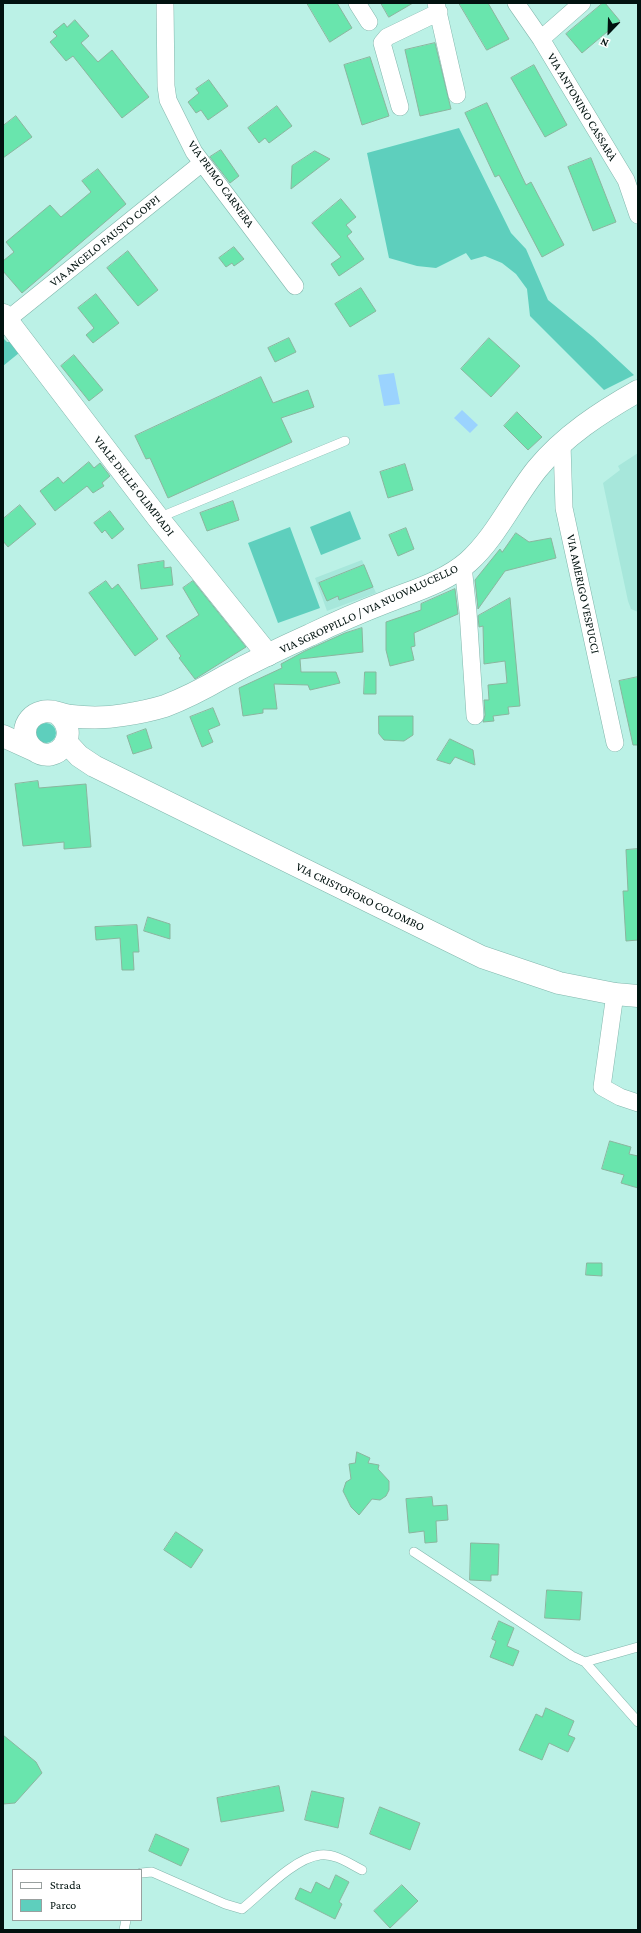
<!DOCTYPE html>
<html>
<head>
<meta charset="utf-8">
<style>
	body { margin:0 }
	#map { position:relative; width:641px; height:1933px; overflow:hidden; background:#bbf1e6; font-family:"Crimson Pro",serif }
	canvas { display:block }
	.frame { position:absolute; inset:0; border:4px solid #01120f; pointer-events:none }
	.legend { position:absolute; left:12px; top:1869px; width:130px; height:52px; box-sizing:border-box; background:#fff; border:1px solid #99a09f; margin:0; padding:5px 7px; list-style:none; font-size:12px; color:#01120f }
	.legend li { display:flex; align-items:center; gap:8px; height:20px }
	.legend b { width:20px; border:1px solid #99a09f }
	.north { position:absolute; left:589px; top:12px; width:40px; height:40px; -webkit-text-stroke:3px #fff; paint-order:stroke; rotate:203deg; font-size:11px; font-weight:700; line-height:16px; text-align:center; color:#01120f }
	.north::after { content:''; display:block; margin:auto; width:14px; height:18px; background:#01120f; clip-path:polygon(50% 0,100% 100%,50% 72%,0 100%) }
</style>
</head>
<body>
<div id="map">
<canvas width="641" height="1933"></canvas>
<div class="frame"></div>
<ul class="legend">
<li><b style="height:5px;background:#fff"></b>Strada</li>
<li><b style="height:11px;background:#5ecfbd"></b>Parco</li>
</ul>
<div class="north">N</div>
</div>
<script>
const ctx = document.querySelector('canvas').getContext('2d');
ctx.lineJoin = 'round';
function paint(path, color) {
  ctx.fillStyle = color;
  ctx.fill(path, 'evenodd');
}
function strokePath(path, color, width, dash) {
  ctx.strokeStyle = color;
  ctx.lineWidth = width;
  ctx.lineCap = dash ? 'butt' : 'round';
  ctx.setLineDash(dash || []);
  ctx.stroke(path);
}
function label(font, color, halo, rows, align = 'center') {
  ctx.font = font + ' "Crimson Pro",serif';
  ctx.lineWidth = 3;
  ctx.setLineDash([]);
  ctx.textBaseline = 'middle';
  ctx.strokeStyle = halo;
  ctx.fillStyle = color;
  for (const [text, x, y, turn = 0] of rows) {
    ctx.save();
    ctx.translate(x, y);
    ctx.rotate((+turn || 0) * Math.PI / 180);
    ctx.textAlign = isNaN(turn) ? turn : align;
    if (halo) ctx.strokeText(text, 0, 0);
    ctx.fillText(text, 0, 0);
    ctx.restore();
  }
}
const built = new Path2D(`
	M 638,453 L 638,612 L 631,609 L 628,601 L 603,483 L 620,470 L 618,466 Z
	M 362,560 L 376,593 L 327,611 L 315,578 Z`);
const green = new Path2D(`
	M 459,128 L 511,233 L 526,249 L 548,300 L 593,337 L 634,375 L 604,390 L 530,316 L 527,289 L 516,274 L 502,263 L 485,256 L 471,260 L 466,253 L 436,268 L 417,266 L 389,258 L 367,153 Z
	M 3,338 L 7,342 L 10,342 L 19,353 L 3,366 Z
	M 350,511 L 361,539 L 321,555 L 310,527 Z
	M 290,527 L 320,608 L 278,623 L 248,543 Z
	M36 733a10 10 0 1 1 20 0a10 10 0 1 1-20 0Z`);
const water = new Path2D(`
	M 394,373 L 400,404 L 384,406 L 378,375 Z
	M 462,410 L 478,425 L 470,433 L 454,418 Z`);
const building = new Path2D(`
	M 307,3 L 337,3 L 352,28 L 330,42 Z
	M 381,3 L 413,3 L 389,17 Z
	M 459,3 L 488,3 L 509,39 L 487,50 Z
	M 603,3 L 605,3 L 620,21 L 582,53 L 566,34 Z
	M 75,20 L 89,36 L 81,43 L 98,62 L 112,50 L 149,97 L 122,118 L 73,56 L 66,61 L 50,42 L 57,36 L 53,32 L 64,23 L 67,27 Z
	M 435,43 L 451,109 L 420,116 L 405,50 Z
	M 370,57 L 389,116 L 362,125 L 344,65 Z
	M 534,65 L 567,125 L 545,137 L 511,78 Z
	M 209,80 L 228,106 L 208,120 L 201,110 L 196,113 L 188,102 L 199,93 L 196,89 Z
	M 487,103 L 526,185 L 531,182 L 564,245 L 542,257 L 499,175 L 495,177 L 465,113 Z
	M 277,106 L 292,126 L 269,143 L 265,138 L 259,143 L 248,128 Z
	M 16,116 L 32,137 L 3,158 L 3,126 Z
	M 221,150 L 239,176 L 230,183 L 210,157 Z
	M 315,151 L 330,159 L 291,189 L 292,166 Z
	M 591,158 L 616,222 L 593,231 L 568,167 Z
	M 98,169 L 126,204 L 22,293 L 3,271 L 3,261 L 14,252 L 6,242 L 50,205 L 61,217 L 91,192 L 82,181 Z
	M 341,199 L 356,217 L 346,225 L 352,232 L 347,236 L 364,259 L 339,276 L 331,264 L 341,257 L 312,223 Z
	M 234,247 L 244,259 L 234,266 L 232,263 L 226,267 L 219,258 Z
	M 128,251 L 158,290 L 138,306 L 107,268 Z
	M 361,288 L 376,311 L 350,327 L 335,304 Z
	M 96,294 L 119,323 L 93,343 L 86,335 L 94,328 L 78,308 Z
	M 289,338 L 296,352 L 275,362 L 268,348 Z
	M 489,338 L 520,366 L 491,397 L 461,369 Z
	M 74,355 L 103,390 L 89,401 L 61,366 Z
	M 261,377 L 273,403 L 308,390 L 314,407 L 281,418 L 292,442 L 168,498 L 150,458 L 146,459 L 135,436 Z
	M 517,412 L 542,437 L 528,450 L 504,426 Z
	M 89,462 L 94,468 L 100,463 L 110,476 L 102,483 L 104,486 L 93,493 L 87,486 L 55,511 L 40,491 L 58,477 L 63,483 Z
	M 405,464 L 413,490 L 388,498 L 380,472 Z
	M 233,501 L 239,520 L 207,531 L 200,513 Z
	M 20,505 L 36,524 L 8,547 L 3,541 L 3,519 Z
	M 110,511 L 124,529 L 112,539 L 105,530 L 102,533 L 94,523 Z
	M 406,528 L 414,549 L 398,556 L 389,535 Z
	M 516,533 L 529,542 L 551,538 L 556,558 L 505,571 L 478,609 L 475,580 L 500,549 L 502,552 Z
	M 164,561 L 164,568 L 171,567 L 173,585 L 141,589 L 138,565 Z
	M 364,565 L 373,587 L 339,600 L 338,596 L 327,601 L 319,583 Z
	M 106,581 L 112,589 L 118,584 L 158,639 L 135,656 L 89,593 Z
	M 193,581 L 246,647 L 195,679 L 179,658 L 181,656 L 166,636 L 199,615 L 183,588 Z
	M 455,589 L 458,614 L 414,633 L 415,646 L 411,647 L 414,660 L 390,666 L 386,650 L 386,622 L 421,610 L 421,604 Z
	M 510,598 L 520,706 L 508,707 L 509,714 L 493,716 L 494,721 L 483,722 L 485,715 L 484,700 L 489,700 L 488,685 L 507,683 L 505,661 L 484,664 L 483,626 L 479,627 L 478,616 Z
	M 362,628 L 363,652 L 300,659 L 301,672 L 336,672 L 340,683 L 310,690 L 308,685 L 274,684 L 277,709 L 263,709 L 263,713 L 243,716 L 239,688 L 282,668 L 281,664 L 305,651 L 345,633 Z
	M 365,672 L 376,672 L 376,694 L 364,694 Z
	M 638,677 L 638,745 L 633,745 L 619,681 Z
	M 213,708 L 220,725 L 208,730 L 213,742 L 202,747 L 190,717 Z
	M 379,716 L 413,716 L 413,735 L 404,741 L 384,740 L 379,734 Z
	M 146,729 L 152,748 L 133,754 L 127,736 Z
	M 450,739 L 473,750 L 475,765 L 455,757 L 450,764 L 437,760 Z
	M 38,781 L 39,788 L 86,784 L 91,847 L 64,849 L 64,842 L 23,846 L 15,784 Z
	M 638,849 L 638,940 L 626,941 L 623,891 L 628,891 L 626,850 Z
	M 148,917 L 170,924 L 170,939 L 144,931 Z
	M 137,925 L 139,952 L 133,952 L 134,970 L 122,970 L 120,938 L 96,940 L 95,927 Z
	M 610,1141 L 631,1147 L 629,1154 L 638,1156 L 638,1188 L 621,1183 L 624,1175 L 602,1169 Z
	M 587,1263 L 602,1263 L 602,1276 L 586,1275 Z
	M 357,1452 L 370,1458 L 368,1463 L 379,1465 L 378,1469 L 389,1481 L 389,1490 L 386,1496 L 380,1500 L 372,1499 L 359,1515 L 351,1507 L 343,1491 L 346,1482 L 351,1479 L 349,1464 L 355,1463 Z
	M 432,1497 L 433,1506 L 447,1505 L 448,1520 L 436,1521 L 437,1542 L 425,1543 L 424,1531 L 409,1533 L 406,1499 Z
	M 176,1532 L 203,1550 L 191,1568 L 164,1550 Z
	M 471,1543 L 499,1544 L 498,1575 L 491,1575 L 491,1581 L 470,1580 Z
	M 547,1590 L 582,1592 L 580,1620 L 545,1618 Z
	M 499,1621 L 514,1628 L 507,1646 L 519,1651 L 513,1666 L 490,1657 L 496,1641 L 492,1639 Z
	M 546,1708 L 574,1721 L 568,1735 L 575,1738 L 568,1752 L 549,1743 L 542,1760 L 519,1750 L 536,1714 L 542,1717 Z
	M 3,1735 L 36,1762 L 42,1773 L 15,1803 L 3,1804 Z
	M 279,1786 L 284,1811 L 221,1822 L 217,1798 Z
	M 312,1791 L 344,1798 L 338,1828 L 305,1820 Z
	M 380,1807 L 420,1823 L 410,1850 L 370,1834 Z
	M 156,1834 L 189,1849 L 181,1866 L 149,1851 Z
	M 336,1875 L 349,1882 L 339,1902 L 342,1904 L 335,1919 L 295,1899 L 300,1888 L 311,1893 L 316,1882 L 329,1889 Z
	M 402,1885 L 418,1901 L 390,1928 L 374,1911 Z`);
const service = new Path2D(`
	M 158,518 L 345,441
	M 414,1552 L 572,1656 L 585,1662 L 638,1647
	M 585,1662 L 638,1722
	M 141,1873 L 152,1872 L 225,1904 L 242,1909 C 262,1893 294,1858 320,1855 C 335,1853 350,1864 362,1870
	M 124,1930 L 126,1920`);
const minor = new Path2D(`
	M 165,3 L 166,86 L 168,100 L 194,152 L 295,286
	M 357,3 L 369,22
	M 436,3 L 457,95
	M 516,3 L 541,39 L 626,180 L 638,215
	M 541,39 L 582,3
	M 400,107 L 382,43 L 387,37 L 439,12
	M 7,320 L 202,163
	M 562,444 L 564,508 L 615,743
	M 463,566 L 468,612 L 475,716
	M 615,994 L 602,1087 L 620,1097 L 638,1103`);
const tertiary = new Path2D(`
	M 3,315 L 158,518 L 268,655
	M 66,742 L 79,756 L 94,766 L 482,957 L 559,983 L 615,994 L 638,996`);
const secondary = new Path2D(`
	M 58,714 C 82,734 57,767 34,750 C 29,746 25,739 25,732 C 25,722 33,714 42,712 C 51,709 62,715 71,716 C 88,718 107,718 124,715 C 137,713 152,710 165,706 C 186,698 205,688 224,677 C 252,662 281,648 310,635 C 335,623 360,612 386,602 C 413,591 445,582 468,562 C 496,537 513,499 537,469 C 564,436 601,412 638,391
	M 3,736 L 36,751`);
const streetNames = [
	["VIA ANTONINO CASSARÀ",582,107,59],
	["VIA PRIMO CARNERA",221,184,54],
	["VIA ANGELO FAUSTO COPPI",105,241,-39],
	["VIALE DELLE OLIMPIADI",134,486,52],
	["VIA AMERIGO VESPUCCI",583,594,78],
	["VIA SGROPPILLO / VIA NUOVALUCELLO",369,609,-25],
	["VIA CRISTOFORO COLOMBO",360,897,26]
];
paint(built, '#a7e7db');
paint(green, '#5ecfbd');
paint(water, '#9bd3fe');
paint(building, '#69e5ad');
strokePath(building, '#8ab59e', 1);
strokePath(service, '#82b6ac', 10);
strokePath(minor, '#82b6ac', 18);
strokePath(tertiary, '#82b6ac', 23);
strokePath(secondary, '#82b6ac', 23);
strokePath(service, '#fff', 9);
strokePath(minor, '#fff', 17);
strokePath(tertiary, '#fff', 22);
strokePath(secondary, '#fff', 22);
label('12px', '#01120f', '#fff', streetNames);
</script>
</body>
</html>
